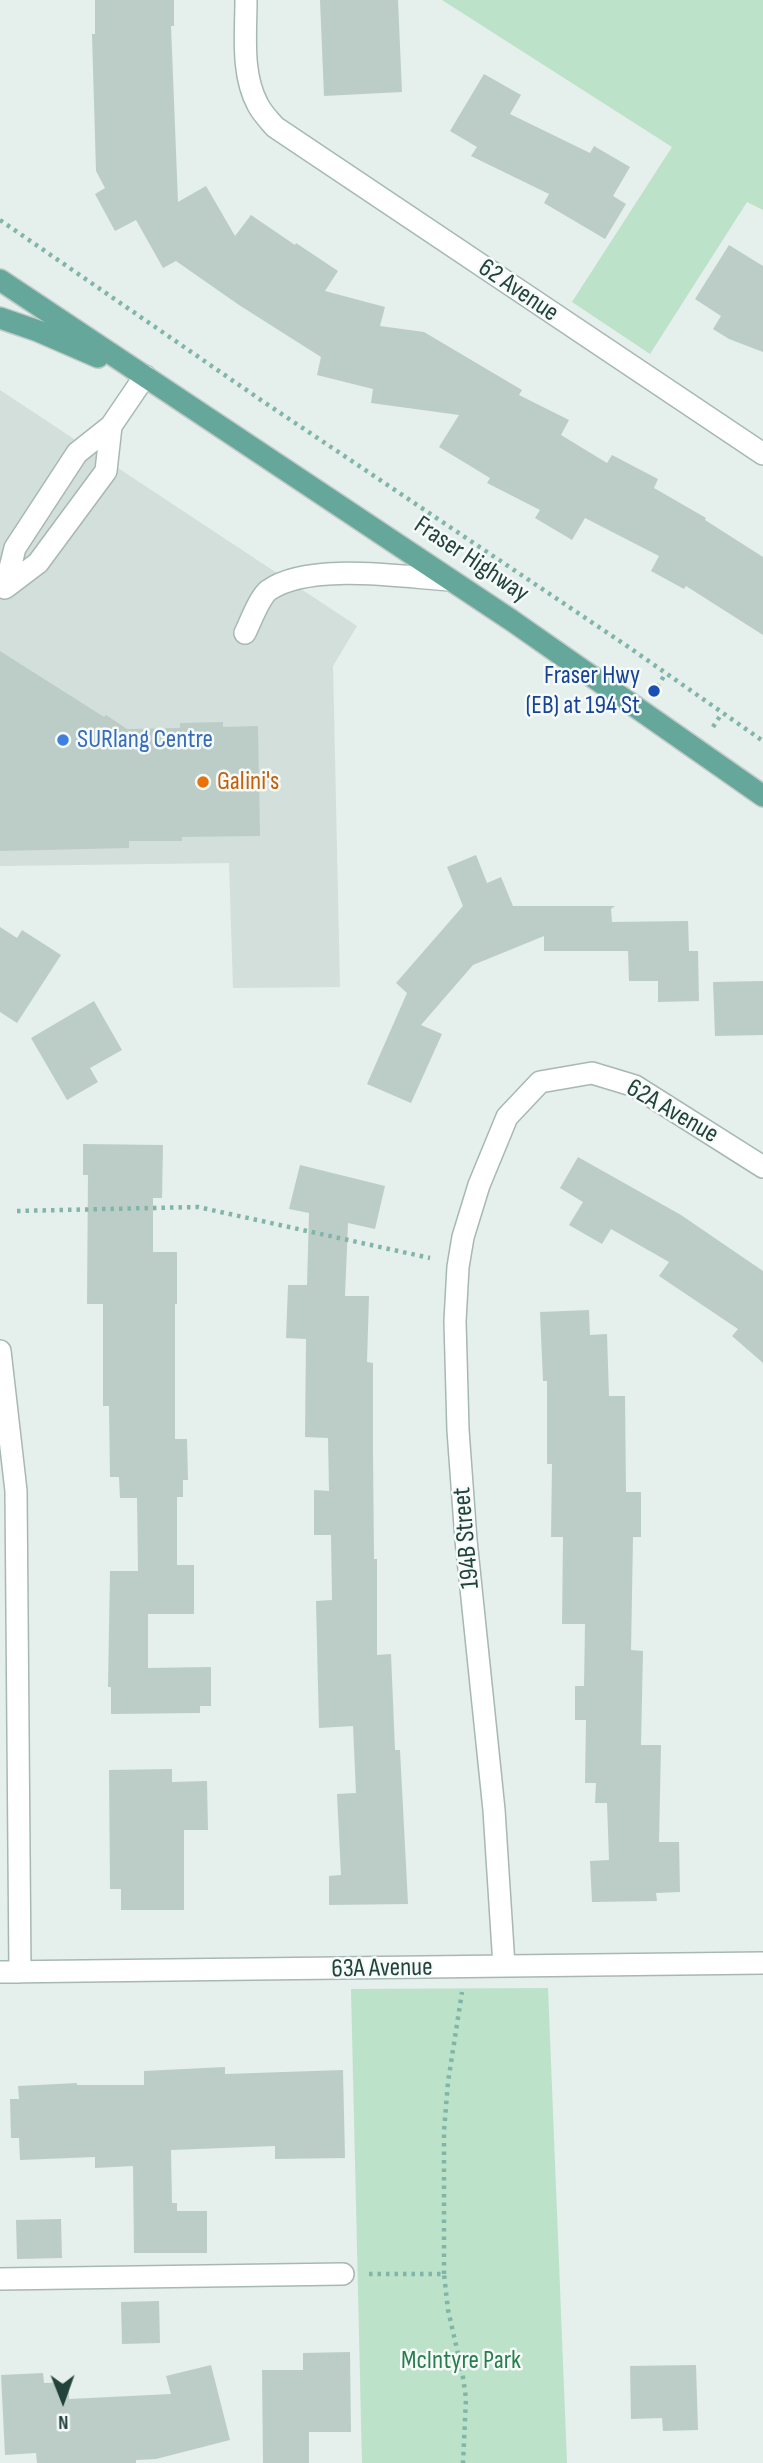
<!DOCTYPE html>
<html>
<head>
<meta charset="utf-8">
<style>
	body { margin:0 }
	#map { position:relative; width:763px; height:2463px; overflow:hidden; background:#e5efeb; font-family:"Sofia Sans Condensed",sans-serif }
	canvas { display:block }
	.north { position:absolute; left:28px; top:2365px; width:70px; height:70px; -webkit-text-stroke:5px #f6fbf9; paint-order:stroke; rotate:179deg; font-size:19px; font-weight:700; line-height:28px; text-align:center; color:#22433c }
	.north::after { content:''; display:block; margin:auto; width:24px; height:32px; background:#22433c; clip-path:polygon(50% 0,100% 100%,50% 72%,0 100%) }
</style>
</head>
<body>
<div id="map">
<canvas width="763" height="2463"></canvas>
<div class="north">N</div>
</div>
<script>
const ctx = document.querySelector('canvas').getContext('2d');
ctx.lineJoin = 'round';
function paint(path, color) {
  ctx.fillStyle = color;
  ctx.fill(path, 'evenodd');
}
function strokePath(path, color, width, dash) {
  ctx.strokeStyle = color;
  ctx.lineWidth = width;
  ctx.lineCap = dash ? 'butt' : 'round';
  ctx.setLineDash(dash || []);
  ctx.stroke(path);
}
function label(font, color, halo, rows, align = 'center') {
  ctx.font = font + ' "Sofia Sans Condensed",sans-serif';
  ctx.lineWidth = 5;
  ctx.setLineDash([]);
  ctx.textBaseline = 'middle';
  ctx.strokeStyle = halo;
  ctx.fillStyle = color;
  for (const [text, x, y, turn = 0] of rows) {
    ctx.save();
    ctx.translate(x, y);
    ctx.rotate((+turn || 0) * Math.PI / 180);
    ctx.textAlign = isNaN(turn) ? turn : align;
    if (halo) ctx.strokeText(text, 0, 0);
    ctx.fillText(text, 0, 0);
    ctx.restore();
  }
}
const built = new Path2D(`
	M 0,390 L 357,626 L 333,666 L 340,987 L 233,988 L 229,863 L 0,866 Z`);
const green = new Path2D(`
	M 442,0 L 763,0 L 763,210 L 747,202 L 650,354 L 572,302 L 672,147 Z
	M 548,1988 L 567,2463 L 362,2463 L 351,1989 Z`);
const building = new Path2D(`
	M 95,0 L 174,0 L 174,26 L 171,26 L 178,202 L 206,186 L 235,236 L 251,215 L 295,245 L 296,243 L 338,271 L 325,291 L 385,307 L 380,326 L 424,332 L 522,390 L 519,395 L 569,420 L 561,435 L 607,463 L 612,455 L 658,479 L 654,488 L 706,518 L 705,520 L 763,557 L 763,635 L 686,586 L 684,589 L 651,571 L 659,556 L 585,518 L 572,540 L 535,518 L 540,510 L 487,483 L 490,478 L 439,447 L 459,415 L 371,403 L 373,389 L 317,375 L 321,357 L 239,305 L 176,261 L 163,268 L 136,220 L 115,231 L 95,194 L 105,188 L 96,171 L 92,34 L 95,34 Z
	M 320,0 L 398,0 L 402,92 L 324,96 Z
	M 484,74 L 521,95 L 510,114 L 590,153 L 594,146 L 630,167 L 613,196 L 626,204 L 605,239 L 544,203 L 549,194 L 471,156 L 477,147 L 450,131 Z
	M 729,245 L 763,266 L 763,352 L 729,339 L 713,329 L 721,316 L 695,299 Z
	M 0,651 L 104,717 L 106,715 L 127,729 L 180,728 L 180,723 L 223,722 L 223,727 L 258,726 L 260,836 L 182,837 L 182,841 L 129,841 L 129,848 L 0,851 Z
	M 476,855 L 487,883 L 501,877 L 513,906 L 615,906 L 611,909 L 612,922 L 688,921 L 689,951 L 698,951 L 699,1001 L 658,1002 L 658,981 L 629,981 L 628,951 L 544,951 L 544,936 L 473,965 L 421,1025 L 442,1034 L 411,1103 L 367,1084 L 407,993 L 396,983 L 463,906 L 447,867 Z
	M 0,927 L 17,938 L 22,930 L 61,955 L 17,1023 L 0,1012 Z
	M 763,981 L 763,1035 L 715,1036 L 713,982 Z
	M 94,1001 L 122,1050 L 90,1068 L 98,1082 L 67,1100 L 31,1038 Z
	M 83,1144 L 163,1145 L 162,1198 L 153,1198 L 153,1252 L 177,1252 L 177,1304 L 175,1304 L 175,1439 L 187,1439 L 188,1480 L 183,1480 L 183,1497 L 177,1497 L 177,1565 L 194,1565 L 194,1614 L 148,1614 L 148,1668 L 211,1667 L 211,1706 L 200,1706 L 200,1713 L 111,1714 L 111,1687 L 108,1687 L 110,1571 L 138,1571 L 137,1498 L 120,1498 L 119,1477 L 110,1477 L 109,1406 L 103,1406 L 103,1304 L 87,1304 L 88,1175 L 83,1175 Z
	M 578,1157 L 681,1215 L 763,1271 L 763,1363 L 732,1336 L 738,1329 L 659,1276 L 669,1262 L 611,1229 L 602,1244 L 569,1225 L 583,1202 L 560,1188 Z
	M 300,1165 L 385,1186 L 375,1229 L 348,1223 L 345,1296 L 369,1296 L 367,1362 L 373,1363 L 373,1455 L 374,1559 L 377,1559 L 377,1655 L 391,1654 L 395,1750 L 400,1750 L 408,1904 L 329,1905 L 329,1876 L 341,1875 L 337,1794 L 356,1793 L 353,1726 L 319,1728 L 316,1601 L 332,1600 L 331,1535 L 314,1535 L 314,1490 L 329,1491 L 328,1438 L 305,1437 L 306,1339 L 286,1338 L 288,1285 L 307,1285 L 309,1213 L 289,1209 Z
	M 589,1310 L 590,1335 L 607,1334 L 609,1396 L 625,1396 L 626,1492 L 641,1492 L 641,1537 L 633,1537 L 631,1650 L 643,1651 L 641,1745 L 661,1745 L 659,1842 L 679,1842 L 680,1892 L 656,1893 L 657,1901 L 592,1902 L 590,1861 L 609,1860 L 607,1803 L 595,1803 L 596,1783 L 585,1783 L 586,1720 L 575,1720 L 575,1686 L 584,1686 L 585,1624 L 562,1624 L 563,1537 L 551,1537 L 552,1464 L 547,1464 L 547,1381 L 543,1381 L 540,1312 Z
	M 172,1769 L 172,1782 L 207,1781 L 208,1830 L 184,1830 L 184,1910 L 121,1910 L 121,1889 L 110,1889 L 109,1770 Z
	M 225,2067 L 225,2074 L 343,2070 L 345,2158 L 275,2159 L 275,2146 L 171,2150 L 172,2203 L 177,2203 L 177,2211 L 207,2211 L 207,2253 L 134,2253 L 133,2166 L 95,2168 L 95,2157 L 20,2160 L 19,2138 L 11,2138 L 10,2099 L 19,2099 L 18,2086 L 77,2083 L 77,2085 L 144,2085 L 144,2071 Z
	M 61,2219 L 62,2258 L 17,2259 L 16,2220 Z
	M 159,2301 L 160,2343 L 122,2344 L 121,2302 Z
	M 350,2352 L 351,2432 L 309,2432 L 309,2463 L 263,2463 L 262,2370 L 303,2370 L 303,2353 Z
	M 211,2365 L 230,2440 L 156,2459 L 136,2460 L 136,2463 L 37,2463 L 36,2453 L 5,2455 L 1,2375 L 43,2373 L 44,2383 L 69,2382 L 69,2399 L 171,2394 L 166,2376 Z
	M 696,2365 L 698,2430 L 663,2431 L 662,2418 L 631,2419 L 630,2366 Z`);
const path = new Path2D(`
	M 0,220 L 258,398 L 630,648 L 763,741
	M 657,687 L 666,673
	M 713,727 L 722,713
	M 17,1211 L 198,1207 L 430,1258
	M 369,2274 L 444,2274 L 448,2310 L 462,2371 L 466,2398 L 463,2463
	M 444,2274 L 444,2131 L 448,2082 L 462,1992`);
const minor = new Path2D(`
	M 246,0 C 246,34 241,74 258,105 C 262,113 269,120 275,127 L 763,454
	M 111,426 L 106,471 L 38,563 L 5,588 L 15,548 L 77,453 L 111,426 L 145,376
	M 245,633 C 250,623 260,596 269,590 C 309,562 402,577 450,580
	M 0,1351 L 16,1491 L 20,1972
	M 504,1966 L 494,1810 L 466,1540 L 458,1430 L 455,1321 L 458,1267 L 463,1237 L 479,1185 L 507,1117 L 540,1082 L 592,1073 L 635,1086 L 763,1167
	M 0,1972 L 763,1963
	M 0,2279 L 343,2274`);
const major = new Path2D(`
	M 0,280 L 511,620 L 763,796
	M 0,318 L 38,331 L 98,357`);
const markers = [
	[654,691,7,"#1a4fb4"],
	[63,740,7,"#3f7fe0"],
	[203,782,7,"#e8710a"]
];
const streetNames = [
	["62 Avenue",518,291,34],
	["Fraser Highway",471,560,34],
	["62A Avenue",672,1112,30],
	["194B Street",467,1538,-95],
	["63A Avenue",382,1969,-1]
];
const transitNames = [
	["Fraser Hwy",640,676],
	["(EB) at 194 St",640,706]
];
const shopNames = [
	["SURlang Centre",77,740]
];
const foodNames = [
	["Galini's",217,782]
];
const parkNames = [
	["McIntyre Park",461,2361]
];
paint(built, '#d3dfda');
paint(green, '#bce2c9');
paint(building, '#bccdc7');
strokePath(minor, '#a7b8b3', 24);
strokePath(major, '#c1cac8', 24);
strokePath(path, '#82b5a9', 4.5, [3.5, 5]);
strokePath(minor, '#fff', 21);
strokePath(major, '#65a89b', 21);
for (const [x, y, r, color] of markers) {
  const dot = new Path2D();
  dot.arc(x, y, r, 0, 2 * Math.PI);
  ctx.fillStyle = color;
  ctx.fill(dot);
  strokePath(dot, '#f6fbf9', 2.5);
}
label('26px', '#22433c', '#f6fbf9', streetNames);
label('26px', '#164399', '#f6fbf9', transitNames, 'right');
label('26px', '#366cbe', '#f6fbf9', shopNames, 'left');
label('26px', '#c56008', '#f6fbf9', foodNames, 'left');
label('26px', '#287e4f', '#f6fbf9', parkNames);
</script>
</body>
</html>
